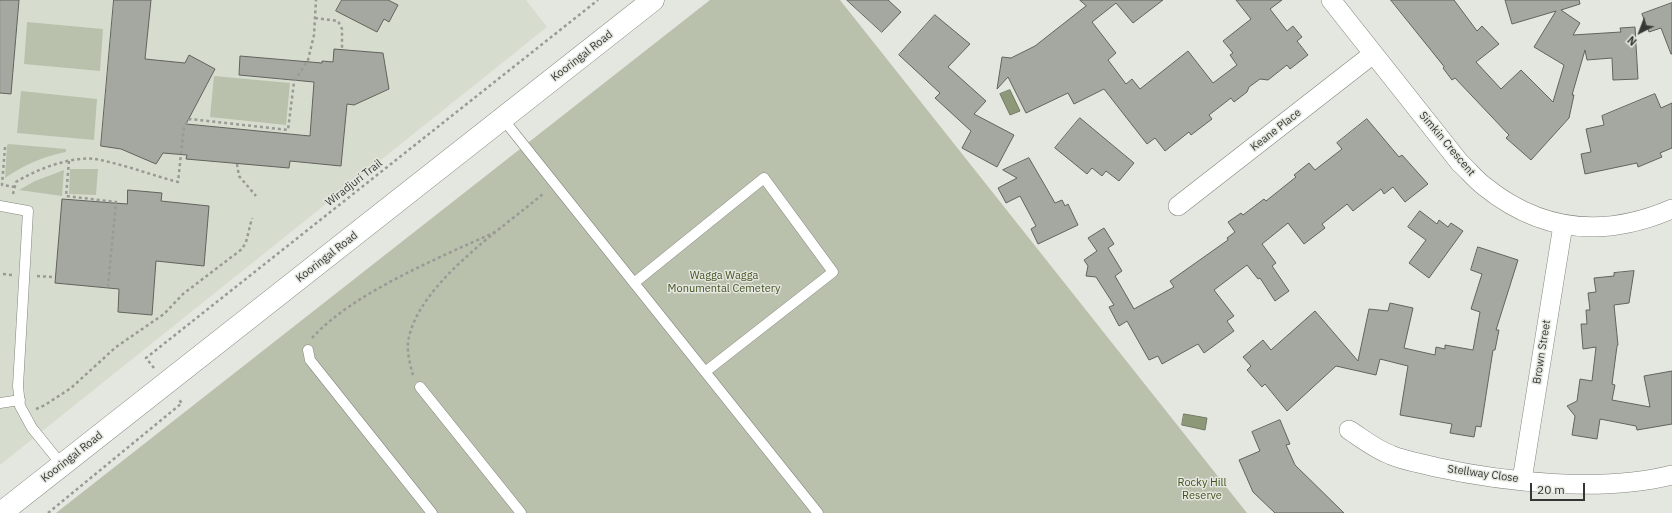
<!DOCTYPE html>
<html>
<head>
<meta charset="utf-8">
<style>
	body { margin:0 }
	#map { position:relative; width:1672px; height:513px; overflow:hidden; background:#e4e7df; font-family:"IBM Plex Sans",sans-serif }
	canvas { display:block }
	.north { position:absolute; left:1620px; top:12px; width:40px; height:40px; -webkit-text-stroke:3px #e4e7df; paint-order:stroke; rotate:222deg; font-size:11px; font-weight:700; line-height:16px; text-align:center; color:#353734 }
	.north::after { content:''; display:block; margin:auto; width:14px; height:18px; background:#353734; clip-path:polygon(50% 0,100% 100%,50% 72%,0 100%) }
	.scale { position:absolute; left:1530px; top:483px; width:55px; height:18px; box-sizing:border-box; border:2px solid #353734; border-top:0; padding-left:5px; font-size:12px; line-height:14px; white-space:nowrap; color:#353734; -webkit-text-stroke:3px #e4e7df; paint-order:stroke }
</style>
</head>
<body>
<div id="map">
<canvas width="1672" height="513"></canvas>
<div class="north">N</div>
<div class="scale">20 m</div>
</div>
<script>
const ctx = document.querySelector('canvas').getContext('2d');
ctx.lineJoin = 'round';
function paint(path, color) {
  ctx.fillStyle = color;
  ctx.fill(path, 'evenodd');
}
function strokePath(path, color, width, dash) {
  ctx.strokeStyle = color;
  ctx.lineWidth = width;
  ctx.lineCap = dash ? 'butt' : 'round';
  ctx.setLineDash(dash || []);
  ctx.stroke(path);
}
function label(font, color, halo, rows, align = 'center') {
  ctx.font = font + ' "IBM Plex Sans",sans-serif';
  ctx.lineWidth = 3;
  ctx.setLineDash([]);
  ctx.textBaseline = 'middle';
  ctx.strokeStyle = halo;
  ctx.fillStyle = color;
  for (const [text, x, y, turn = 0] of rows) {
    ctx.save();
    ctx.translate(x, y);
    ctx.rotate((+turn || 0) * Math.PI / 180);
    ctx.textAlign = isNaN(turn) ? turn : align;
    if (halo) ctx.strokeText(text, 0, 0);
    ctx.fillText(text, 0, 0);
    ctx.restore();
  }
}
const built = new Path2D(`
	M 0,0 L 526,0 L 547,27 L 0,465 Z`);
const green = new Path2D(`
	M 710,0 L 840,0 L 1247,513 L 56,513 Z
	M 27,22 L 103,29 L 100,71 L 24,64 Z
	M 214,76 L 290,83 L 286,125 L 210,117 Z
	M 21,91 L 97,99 L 94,140 L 17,133 Z
	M 9,144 L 66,149 L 66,152 C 44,156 24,165 5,178 L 7,145 Z
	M 70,169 L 98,169 L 96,195 L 69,194 Z
	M 64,170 L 62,196 L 19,190 L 35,181 Z`);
const water = new Path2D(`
	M 1010,90 L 1020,111 L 1010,115 L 1000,94 Z
	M 1184,414 L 1207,418 L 1205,430 L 1182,425 Z`);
const building = new Path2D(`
	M 0,0 L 19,0 L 11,94 L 0,93 Z
	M 114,0 L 151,0 L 145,59 L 185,63 L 189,55 L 215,69 L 186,124 L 310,136 L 314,82 L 239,75 L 240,56 L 322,63 L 322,61 L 333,62 L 334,49 L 383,53 L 389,89 L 354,105 L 347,104 L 341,166 L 290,161 L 289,168 L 186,159 L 187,155 L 163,153 L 156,164 L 121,149 L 101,146 Z
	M 342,0 L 388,0 L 398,5 L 389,22 L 384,19 L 377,32 L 336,11 Z
	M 847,0 L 888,0 L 901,12 L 882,32 Z
	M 1080,0 L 1163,0 L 1133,23 L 1116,3 L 1092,22 L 1116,53 L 1108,60 L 1126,84 L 1132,79 L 1140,89 L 1188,51 L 1213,83 L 1237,65 L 1230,55 L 1233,53 L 1223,41 L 1251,19 L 1236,0 L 1282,0 L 1270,9 L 1287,31 L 1293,26 L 1302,37 L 1297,41 L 1308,55 L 1290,69 L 1287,65 L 1268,80 L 1260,79 L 1249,87 L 1247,92 L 1234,102 L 1231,98 L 1209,115 L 1212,119 L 1191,135 L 1189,132 L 1165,151 L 1155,138 L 1147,144 L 1104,89 L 1074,104 L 1068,93 L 1026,113 L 1008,77 L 997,89 L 1002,57 L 1011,58 L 1035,46 L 1086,6 Z
	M 1391,0 L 1454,0 L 1477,31 L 1482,26 L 1499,44 L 1476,62 L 1501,89 L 1521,70 L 1553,102 L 1564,65 L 1534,47 L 1556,11 L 1512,24 L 1505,0 L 1579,0 L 1580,4 L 1561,10 L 1580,23 L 1573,35 L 1621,32 L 1620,28 L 1635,27 L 1638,79 L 1613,80 L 1612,58 L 1587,60 L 1585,50 L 1572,95 L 1574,95 L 1569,118 L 1531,160 L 1506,138 L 1509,135 L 1455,78 L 1452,80 L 1443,68 L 1444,67 Z
	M 1672,3 L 1672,54 L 1671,54 L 1661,28 L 1649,32 L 1642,14 Z
	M 935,15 L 970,44 L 948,67 L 986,101 L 974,114 L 1014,135 L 997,167 L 962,148 L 971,131 L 935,98 L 940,93 L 899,55 Z
	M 1655,94 L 1661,108 L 1672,103 L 1672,148 L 1660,153 L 1662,157 L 1638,167 L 1637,163 L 1585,174 L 1581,154 L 1591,152 L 1586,129 L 1604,125 L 1602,116 Z
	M 1080,118 L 1134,163 L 1119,181 L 1106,171 L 1102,176 L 1092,168 L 1087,174 L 1055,148 Z
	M 1367,119 L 1399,157 L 1402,155 L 1428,184 L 1405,202 L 1393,187 L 1384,194 L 1381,189 L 1353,211 L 1347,204 L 1322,224 L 1325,228 L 1304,244 L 1288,223 L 1262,244 L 1276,263 L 1272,266 L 1289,291 L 1275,301 L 1260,278 L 1258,279 L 1247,265 L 1214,290 L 1234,316 L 1227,321 L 1234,331 L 1204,353 L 1198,344 L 1162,364 L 1158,356 L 1149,360 L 1127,321 L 1119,326 L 1109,307 L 1114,305 L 1096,277 L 1086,276 L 1088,266 L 1084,260 L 1097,251 L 1088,238 L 1104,228 L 1114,244 L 1108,248 L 1122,271 L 1115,276 L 1134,309 L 1174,287 L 1170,281 L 1228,240 L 1227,238 L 1235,232 L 1228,222 L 1241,213 L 1243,215 L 1264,199 L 1266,201 L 1296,177 L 1294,175 L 1309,163 L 1315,170 L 1342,149 L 1337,143 Z
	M 1029,158 L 1055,203 L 1062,200 L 1065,206 L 1068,204 L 1078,225 L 1038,244 L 1031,229 L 1036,226 L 1020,196 L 1006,203 L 998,188 L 1017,178 L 1003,170 Z
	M 128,190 L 162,193 L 161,201 L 209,206 L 204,266 L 156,261 L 152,315 L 118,312 L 119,289 L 55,283 L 62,199 L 127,204 Z
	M 1420,211 L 1437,224 L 1439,220 L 1448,227 L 1451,223 L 1463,231 L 1429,278 L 1409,263 L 1426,240 L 1408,227 Z
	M 1478,247 L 1518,260 L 1496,330 L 1499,330 L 1495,350 L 1493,350 L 1481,427 L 1476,426 L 1474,437 L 1450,433 L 1452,424 L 1400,415 L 1408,366 L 1380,359 L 1376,375 L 1336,366 L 1287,411 L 1265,384 L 1262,387 L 1247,370 L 1251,366 L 1243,357 L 1263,340 L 1271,350 L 1315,311 L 1358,361 L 1369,309 L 1388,311 L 1390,303 L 1413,308 L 1404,348 L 1435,355 L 1436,347 L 1445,349 L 1445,345 L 1473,350 L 1480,312 L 1471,309 L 1482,274 L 1471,270 Z
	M 1634,271 L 1629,303 L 1614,305 L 1618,345 L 1617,346 L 1612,384 L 1615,385 L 1612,400 L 1650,407 L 1644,376 L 1672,371 L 1672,424 L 1637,430 L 1636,426 L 1600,419 L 1597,439 L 1572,435 L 1575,416 L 1567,406 L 1577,401 L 1580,379 L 1592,381 L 1596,347 L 1583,349 L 1581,324 L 1587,324 L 1586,310 L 1590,310 L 1588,293 L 1596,292 L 1594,278 L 1614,276 L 1614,273 Z
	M 1280,420 L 1290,444 L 1286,445 L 1295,465 L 1344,513 L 1275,513 L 1253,492 L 1239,460 L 1260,451 L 1252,432 Z`);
const path = new Path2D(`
	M 315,18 L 338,21 L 342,29 L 342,48
	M 5,147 L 2,185 L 15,187
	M 69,161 L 66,196 L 116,202 L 108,286
	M 237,164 L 239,176 L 256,196
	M 13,194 L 16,182 C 37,169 71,156 95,159 C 123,164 151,175 178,182 L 184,126 L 190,119 L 288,130 L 294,82 L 308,60 L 314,35 L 316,0
	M 3,274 L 12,275
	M 37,276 L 52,277
	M 312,338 C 354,292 439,258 495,232
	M 154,368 L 146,358 L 598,0
	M 413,375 C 410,365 407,352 408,342 C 417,284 502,229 544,193
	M 36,409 L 45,405 L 71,388 L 116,347 L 164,314 L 183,294 L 242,249 L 246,242 L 252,218
	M 48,513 L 182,403 L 178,399`);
const lane = new Path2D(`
	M 503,119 L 818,513
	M 0,206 L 28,211 L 18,386 L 20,406 L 32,428 L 62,465
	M 634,283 L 764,178 L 833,272 L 705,372
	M 308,350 L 310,360 L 432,513
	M 420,387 L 521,513
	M 0,403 L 20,400`);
const street = new Path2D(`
	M 1331,0 L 1460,163 C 1468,170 1475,179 1484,186 C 1542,233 1605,238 1672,209
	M 1178,206 L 1373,54
	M 1349,430 C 1363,439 1375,449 1391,455 C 1405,461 1420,463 1435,467 C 1504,482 1602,493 1672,475
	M 1522,480 L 1563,225`);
const secondary = new Path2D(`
	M 1,513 L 653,0`);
const streetNames = [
	["Kooringal Road",582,56,-38],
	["Keane Place",1276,130,-38],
	["Simkin Crescent",1447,144,50],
	["Wiradjuri Trail",354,183,-38],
	["Kooringal Road",327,257,-38],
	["Brown Street",1542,352,-81],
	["Kooringal Road",72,457,-38],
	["Stellway Close",1483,474,8]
];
const parkNames = [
	["Wagga Wagga",724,276],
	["Monumental Cemetery",724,289],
	["Rocky Hill",1202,483],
	["Reserve",1202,496]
];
paint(built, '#d7ddce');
paint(green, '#b9c1ad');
paint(water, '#8d9878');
strokePath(water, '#737b64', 1);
paint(building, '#a5a8a1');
strokePath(building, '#61635d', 1);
strokePath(lane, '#81847d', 11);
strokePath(street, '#81847d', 20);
strokePath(secondary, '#81847d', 23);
strokePath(path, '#989a95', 2.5, [3, 3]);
strokePath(lane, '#fff', 10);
strokePath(street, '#fff', 19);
strokePath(secondary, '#fff', 22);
label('11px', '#353734', '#e4e7df', streetNames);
label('11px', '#435320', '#e4e7df', parkNames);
</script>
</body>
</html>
